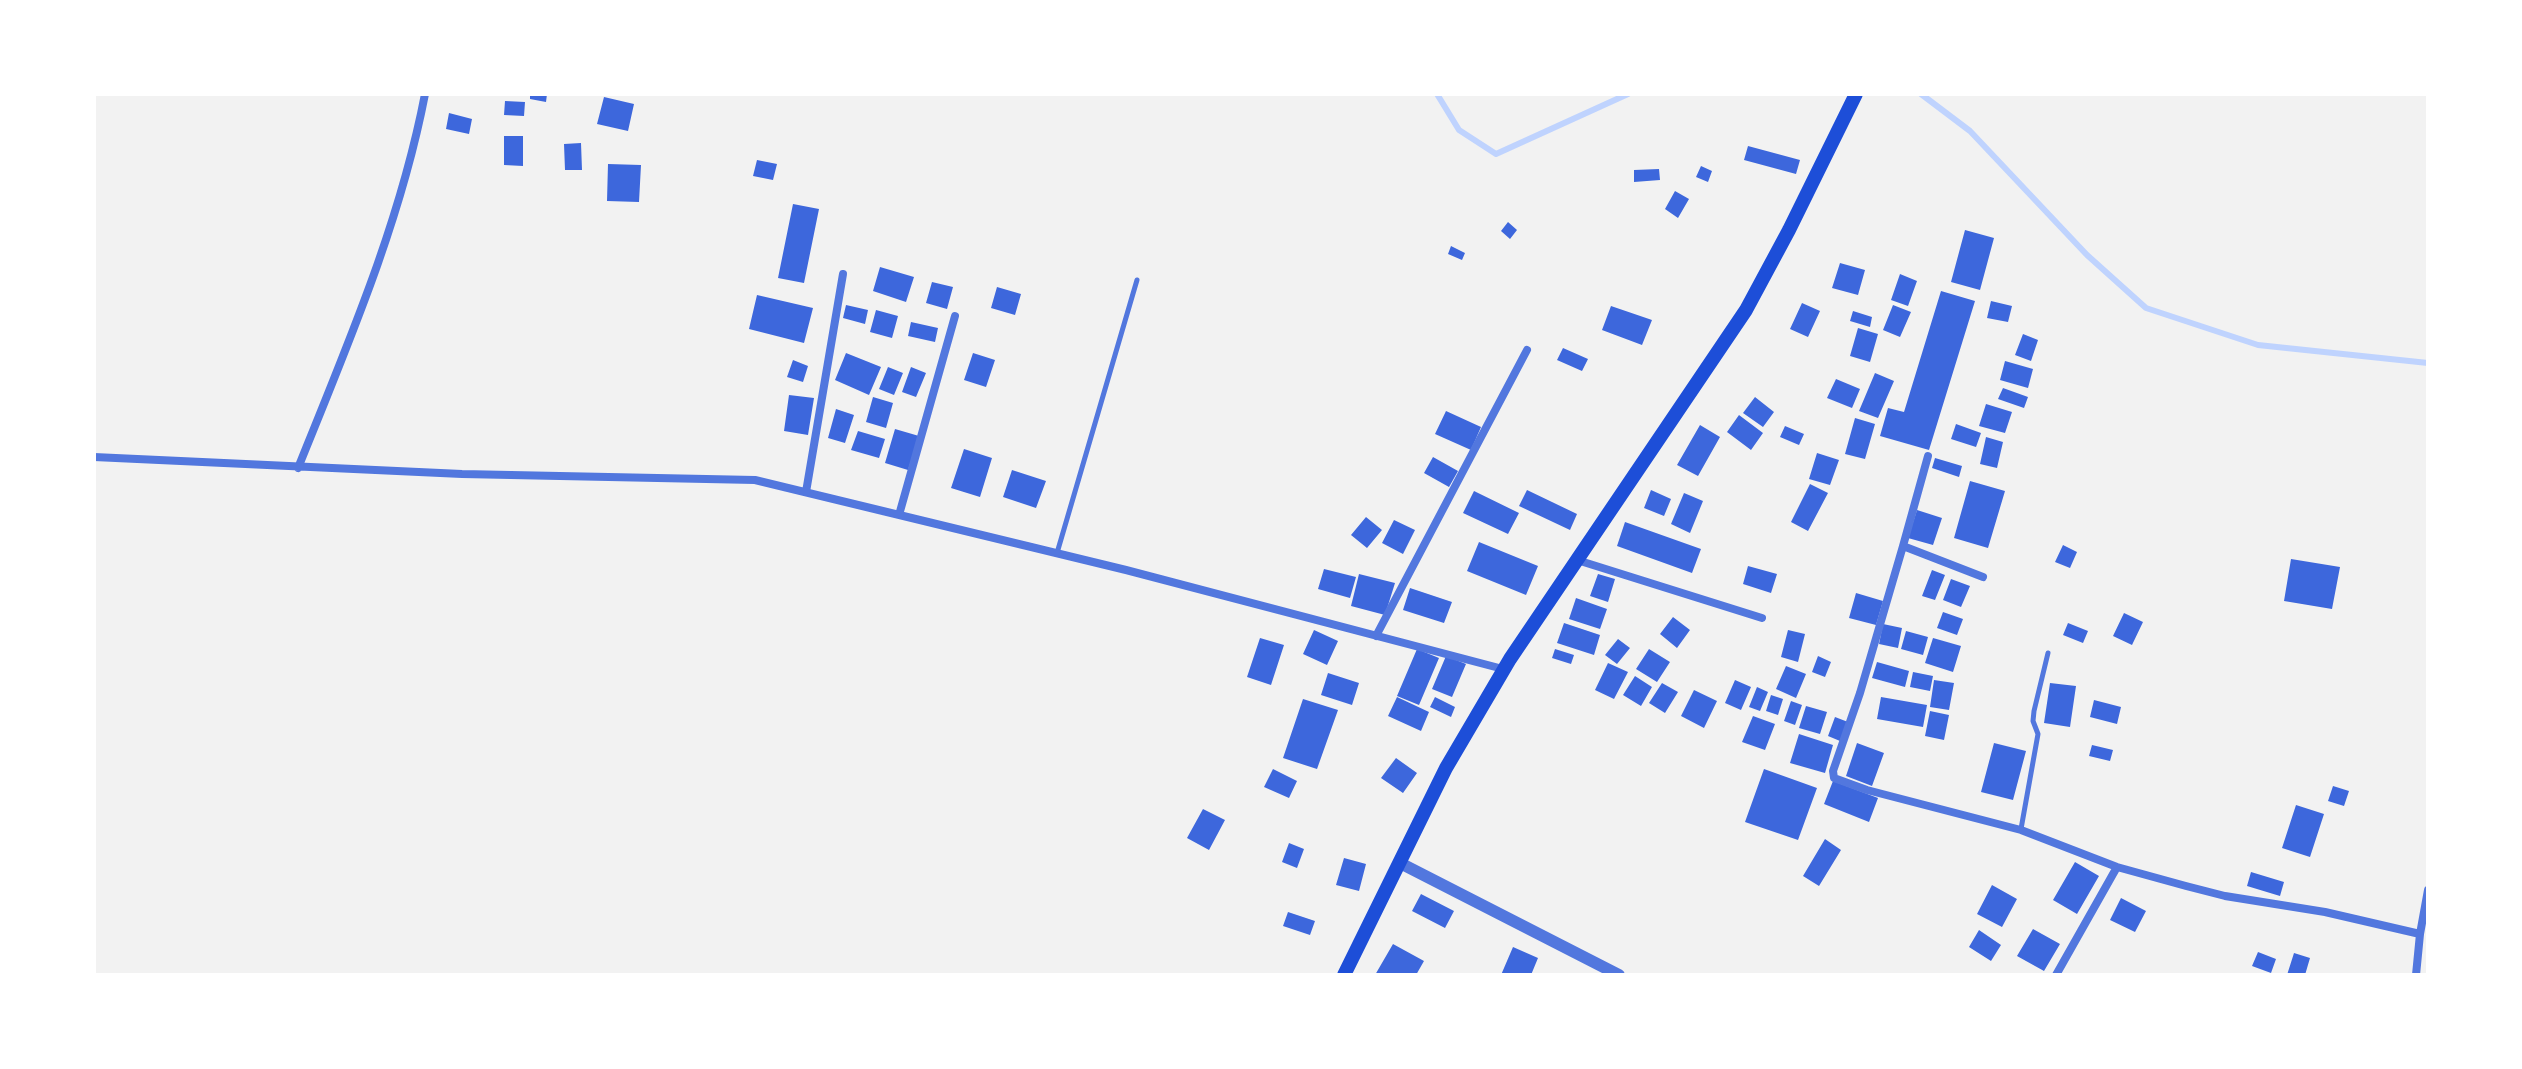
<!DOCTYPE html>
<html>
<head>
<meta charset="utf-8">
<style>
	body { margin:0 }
	#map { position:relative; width:2522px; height:1069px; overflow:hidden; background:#f2f2f2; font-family:"PT Sans Narrow",sans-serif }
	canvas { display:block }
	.frame { position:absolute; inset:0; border:96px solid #fff; pointer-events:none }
</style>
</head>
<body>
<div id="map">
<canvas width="2522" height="1069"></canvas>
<div class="frame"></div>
</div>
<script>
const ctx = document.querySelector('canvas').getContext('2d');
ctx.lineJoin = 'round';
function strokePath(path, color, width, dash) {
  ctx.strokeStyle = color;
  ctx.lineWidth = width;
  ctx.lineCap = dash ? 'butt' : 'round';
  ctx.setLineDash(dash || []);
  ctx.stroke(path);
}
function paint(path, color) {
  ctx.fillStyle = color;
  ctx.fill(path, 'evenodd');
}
const stream = new Path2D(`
	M 1437,94 L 1459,130 L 1496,154 L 1628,94
	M 1921,94 L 1970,131 L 2087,255 L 2146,308 L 2258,345 L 2428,363`);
const building = new Path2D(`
	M 530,94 L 547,94 L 546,102 L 530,99 Z
	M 604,97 L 634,104 L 628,131 L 597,124 Z
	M 505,101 L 525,102 L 524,116 L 504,115 Z
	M 449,113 L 472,119 L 469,134 L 446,129 Z
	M 504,136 L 523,136 L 523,166 L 504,165 Z
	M 581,143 L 582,170 L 565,170 L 564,144 Z
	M 1748,146 L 1800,160 L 1796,174 L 1744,160 Z
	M 757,160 L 777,164 L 773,180 L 753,176 Z
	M 608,164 L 641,165 L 639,202 L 607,201 Z
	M 1701,166 L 1712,171 L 1708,182 L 1696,177 Z
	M 1659,169 L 1660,180 L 1634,182 L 1634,170 Z
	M 1675,191 L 1689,199 L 1678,218 L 1665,209 Z
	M 793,204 L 819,209 L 804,283 L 778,278 Z
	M 1508,222 L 1517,230 L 1510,239 L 1501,231 Z
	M 1965,230 L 1994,238 L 1980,290 L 1951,282 Z
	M 1451,246 L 1465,253 L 1462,260 L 1448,254 Z
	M 1840,263 L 1865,270 L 1858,295 L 1832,288 Z
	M 880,267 L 914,277 L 906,302 L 873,291 Z
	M 1900,274 L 1917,281 L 1908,306 L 1891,300 Z
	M 932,282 L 953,287 L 947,309 L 926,303 Z
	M 997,287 L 1021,294 L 1015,315 L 991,308 Z
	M 1941,291 L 1975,301 L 1929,450 L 1880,436 L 1888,408 L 1904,412 Z
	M 757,295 L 813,308 L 804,343 L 749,329 Z
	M 1991,301 L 2012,306 L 2008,322 L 1987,318 Z
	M 1802,303 L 1820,311 L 1808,337 L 1790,329 Z
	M 846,305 L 868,310 L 865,324 L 843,318 Z
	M 1893,305 L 1911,312 L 1900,337 L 1883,330 Z
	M 1611,306 L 1652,320 L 1642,345 L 1602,330 Z
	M 876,310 L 898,316 L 892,338 L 870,332 Z
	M 1853,311 L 1872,317 L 1870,327 L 1850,321 Z
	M 911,322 L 938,328 L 935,342 L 908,336 Z
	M 1858,328 L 1878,334 L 1870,362 L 1850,356 Z
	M 2023,334 L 2038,340 L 2031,361 L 2015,355 Z
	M 1563,348 L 1588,359 L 1582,371 L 1557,360 Z
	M 846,353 L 881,367 L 869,395 L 835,380 Z
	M 973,353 L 995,360 L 986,387 L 964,380 Z
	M 793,360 L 808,366 L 803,382 L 787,377 Z
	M 2005,361 L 2033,369 L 2028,388 L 2000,380 Z
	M 888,367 L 903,373 L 894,395 L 879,389 Z
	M 911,367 L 926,373 L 916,397 L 902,392 Z
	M 1875,373 L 1894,381 L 1878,418 L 1859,411 Z
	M 1836,379 L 1860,389 L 1852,408 L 1827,398 Z
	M 2003,388 L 2028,397 L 2024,408 L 1998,399 Z
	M 789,395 L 814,398 L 808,435 L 784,431 Z
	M 873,397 L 893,403 L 886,428 L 866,422 Z
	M 1755,397 L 1774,412 L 1763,427 L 1743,413 Z
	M 1986,404 L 2012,412 L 2005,433 L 1979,426 Z
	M 836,409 L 854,415 L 845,443 L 828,438 Z
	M 1446,411 L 1481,427 L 1471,450 L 1435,434 Z
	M 1739,415 L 1763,433 L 1751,450 L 1727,432 Z
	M 1855,418 L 1875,424 L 1865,459 L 1845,454 Z
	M 1956,424 L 1981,433 L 1976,447 L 1951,439 Z
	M 1700,425 L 1720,437 L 1698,476 L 1677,465 Z
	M 1785,426 L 1804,434 L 1799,445 L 1780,437 Z
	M 895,429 L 919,436 L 908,470 L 885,463 Z
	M 858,431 L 885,439 L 879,458 L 851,450 Z
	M 1986,437 L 2003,442 L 1997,468 L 1980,464 Z
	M 964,449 L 992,458 L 980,497 L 951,488 Z
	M 1817,453 L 1839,460 L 1830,485 L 1809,479 Z
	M 1433,457 L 1458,471 L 1449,487 L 1424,473 Z
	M 1935,458 L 1962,466 L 1959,477 L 1932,468 Z
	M 1012,470 L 1046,481 L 1036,508 L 1003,497 Z
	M 1970,481 L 2005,491 L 1988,548 L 1954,538 Z
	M 1810,484 L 1828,493 L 1808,531 L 1791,522 Z
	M 1527,490 L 1577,514 L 1570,530 L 1519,506 Z
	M 1651,490 L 1671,499 L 1664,516 L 1644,508 Z
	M 1474,491 L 1519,513 L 1508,534 L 1463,513 Z
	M 1684,493 L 1703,501 L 1690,533 L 1671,524 Z
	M 1917,510 L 1942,518 L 1933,545 L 1908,538 Z
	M 1366,517 L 1382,530 L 1367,548 L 1351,535 Z
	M 1394,520 L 1415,530 L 1403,554 L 1382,543 Z
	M 1625,522 L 1701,549 L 1692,573 L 1617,546 Z
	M 1479,542 L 1538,566 L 1526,595 L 1467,571 Z
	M 2063,545 L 2077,552 L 2070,568 L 2055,562 Z
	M 2291,559 L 2340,567 L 2332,609 L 2284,601 Z
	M 1748,566 L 1777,574 L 1771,593 L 1743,584 Z
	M 1324,569 L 1356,577 L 1350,598 L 1318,589 Z
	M 1932,570 L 1945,575 L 1935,600 L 1922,596 Z
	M 1359,574 L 1395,583 L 1385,615 L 1351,606 Z
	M 1598,574 L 1615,579 L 1608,602 L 1590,596 Z
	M 1951,579 L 1970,586 L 1961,607 L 1943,600 Z
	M 1410,588 L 1452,602 L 1444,623 L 1403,610 Z
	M 1856,593 L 1883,601 L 1876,625 L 1849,618 Z
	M 1576,598 L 1607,609 L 1600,629 L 1569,619 Z
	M 1943,612 L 1963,619 L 1957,635 L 1937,628 Z
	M 2124,613 L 2143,622 L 2132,645 L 2113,636 Z
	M 1673,617 L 1690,630 L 1677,648 L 1660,634 Z
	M 1564,623 L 1600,635 L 1594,655 L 1557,643 Z
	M 2068,623 L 2088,631 L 2083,643 L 2063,635 Z
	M 1883,624 L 1902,628 L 1898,648 L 1879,644 Z
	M 1314,630 L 1338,641 L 1327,665 L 1303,654 Z
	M 1788,630 L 1805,634 L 1798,662 L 1781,657 Z
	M 1906,631 L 1928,637 L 1923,655 L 1901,649 Z
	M 1260,638 L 1284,645 L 1271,685 L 1247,677 Z
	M 1933,638 L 1961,646 L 1953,672 L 1925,663 Z
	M 1618,639 L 1630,648 L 1617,664 L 1605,655 Z
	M 1417,649 L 1439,658 L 1419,705 L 1397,696 Z
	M 1555,649 L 1574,655 L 1571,664 L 1552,658 Z
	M 1649,649 L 1670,662 L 1657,682 L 1636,669 Z
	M 1446,656 L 1466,664 L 1452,697 L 1432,689 Z
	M 1818,656 L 1831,662 L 1825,677 L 1812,672 Z
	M 1877,662 L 1909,671 L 1905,687 L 1872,678 Z
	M 1608,663 L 1628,672 L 1614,699 L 1595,690 Z
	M 1786,666 L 1806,674 L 1796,698 L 1776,689 Z
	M 1913,672 L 1933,676 L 1930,691 L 1910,687 Z
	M 1328,673 L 1359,683 L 1352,705 L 1321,695 Z
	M 1635,676 L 1652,687 L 1641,706 L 1623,695 Z
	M 1735,680 L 1751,687 L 1741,710 L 1725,703 Z
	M 1934,680 L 1954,683 L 1949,710 L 1930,707 Z
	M 1662,683 L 1678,692 L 1665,713 L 1649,703 Z
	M 2050,683 L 2076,686 L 2070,727 L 2044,723 Z
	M 1757,687 L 1768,692 L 1760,711 L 1749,707 Z
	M 1694,690 L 1717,701 L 1704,728 L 1681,716 Z
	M 1771,695 L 1783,699 L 1778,715 L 1766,711 Z
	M 1397,697 L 1429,712 L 1421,731 L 1388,716 Z
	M 1435,697 L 1455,707 L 1451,717 L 1430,707 Z
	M 1881,697 L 1927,705 L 1923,727 L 1877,719 Z
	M 1303,699 L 1338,710 L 1317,769 L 1283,758 Z
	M 2094,700 L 2121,707 L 2117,724 L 2090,717 Z
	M 1791,701 L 1802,705 L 1795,725 L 1784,721 Z
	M 1806,706 L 1827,712 L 1820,734 L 1799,728 Z
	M 1930,711 L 1949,715 L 1944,740 L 1925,736 Z
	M 1753,716 L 1775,724 L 1765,750 L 1742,742 Z
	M 1835,717 L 1848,722 L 1840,741 L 1828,736 Z
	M 1799,734 L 1833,745 L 1825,773 L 1790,763 Z
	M 1857,743 L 1884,753 L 1872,786 L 1846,776 Z
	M 1994,743 L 2026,751 L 2013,800 L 1981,792 Z
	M 2092,745 L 2113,750 L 2110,761 L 2089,756 Z
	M 1396,758 L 1417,773 L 1403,793 L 1381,778 Z
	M 1273,769 L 1297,781 L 1289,798 L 1264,787 Z
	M 1764,769 L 1817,788 L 1798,840 L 1745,822 Z
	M 1833,781 L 1878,798 L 1869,822 L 1824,804 Z
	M 2333,786 L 2349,791 L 2344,806 L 2328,801 Z
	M 2296,805 L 2324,814 L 2310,857 L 2282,848 Z
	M 1203,809 L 1225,820 L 1209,850 L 1187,838 Z
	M 1825,839 L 1841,850 L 1819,886 L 1803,876 Z
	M 1289,843 L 1304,849 L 1297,868 L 1282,862 Z
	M 1344,858 L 1366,864 L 1359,891 L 1336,885 Z
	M 2075,862 L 2099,876 L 2077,914 L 2053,900 Z
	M 2251,872 L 2284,882 L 2280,896 L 2247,886 Z
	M 1992,885 L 2017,899 L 2002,927 L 1977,914 Z
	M 1421,894 L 1454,911 L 1445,928 L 1412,911 Z
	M 2121,898 L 2146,911 L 2135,932 L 2110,920 Z
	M 1288,912 L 1315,921 L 1310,935 L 1283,926 Z
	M 2033,929 L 2060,944 L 2044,971 L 2017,956 Z
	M 1979,930 L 2001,945 L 1991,961 L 1969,947 Z
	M 1393,944 L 1424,961 L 1416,975 L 1375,975 Z
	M 1513,947 L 1538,958 L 1531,975 L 1501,975 Z
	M 2258,952 L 2276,959 L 2271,973 L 2252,966 Z
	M 2294,953 L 2310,958 L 2305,975 L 2287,975 Z`);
const service = new Path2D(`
	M 1057,553 L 1137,280
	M 2021,829 L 2038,734 L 2033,721 L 2034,711 L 2048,653`);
const minor = new Path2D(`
	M 94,457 L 462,474 L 755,480 L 1126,570 L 1503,669
	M 298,468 C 347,346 400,224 425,94
	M 806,492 L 843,274
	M 899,515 L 955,316
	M 1903,546 L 1928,456
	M 1577,560 L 1762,618
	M 1983,577 L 1903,546 L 1860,693 L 1833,771 L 1834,778 L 1867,790 L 2021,830 L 2117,867 L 2186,886 L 2225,896 L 2325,912 L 2420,934
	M 1376,636 L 1527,350
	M 2056,975 L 2117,867
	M 2416,975 L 2420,934 L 2428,890`);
const tertiary = new Path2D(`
	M 1400,863 L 1619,975`);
const secondary = new Path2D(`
	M 1344,975 L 1446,768 L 1510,659 L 1746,310 L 1789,230 L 1856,94`);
strokePath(stream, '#bfd3fe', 6);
paint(building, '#3d67dc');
strokePath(service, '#5277de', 5);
strokePath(minor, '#5277de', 8);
strokePath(tertiary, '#5277de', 12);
strokePath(secondary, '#1d4ed8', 14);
</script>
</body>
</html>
